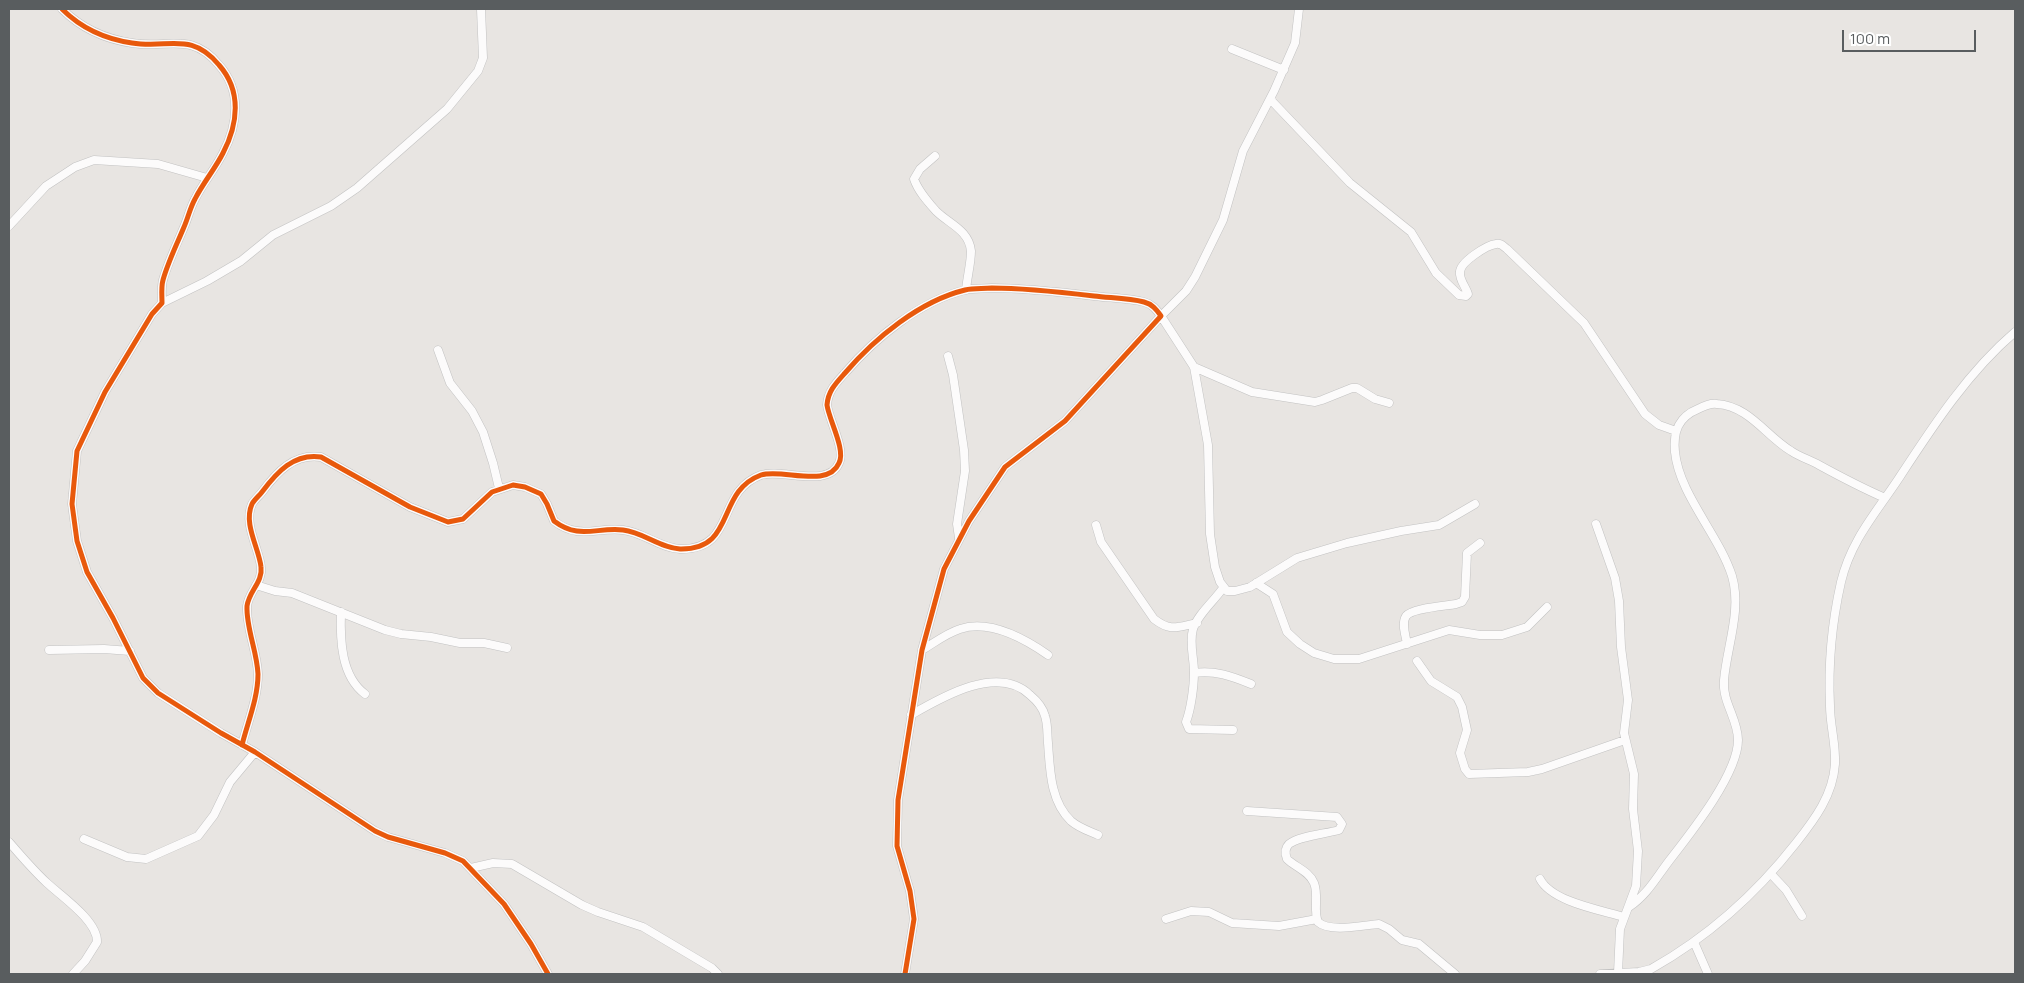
<!DOCTYPE html>
<html>
<head>
<meta charset="utf-8">
<style>
	body { margin:0 }
	#map { position:relative; width:2024px; height:983px; overflow:hidden; background:#e8e5e2; font-family:Manrope,sans-serif }
	canvas { display:block }
	.frame { position:absolute; inset:0; border:10px solid #595d5f; pointer-events:none }
	.scale { position:absolute; left:1842px; top:30px; width:134px; height:22px; box-sizing:border-box; border:2px solid #595d5f; border-top:0; padding-left:6px; font-size:15px; line-height:18px; white-space:nowrap; color:#595d5f; -webkit-text-stroke:4px #fff; paint-order:stroke }
</style>
</head>
<body>
<div id="map">
<canvas width="2024" height="983"></canvas>
<div class="frame"></div>
<div class="scale">100 m</div>
</div>
<script>
const ctx = document.querySelector('canvas').getContext('2d');
ctx.lineJoin = 'round';
function strokePath(path, color, width, dash) {
  ctx.strokeStyle = color;
  ctx.lineWidth = width;
  ctx.lineCap = dash ? 'butt' : 'round';
  ctx.setLineDash(dash || []);
  ctx.stroke(path);
}
const minor = new Path2D(`
	M 62,9 C 81,28 105,39 132,43 C 169,49 191,31 219,65 C 242,91 238,124 223,153 C 215,169 203,183 195,199 C 190,208 188,218 184,227 C 177,244 168,262 163,280 C 161,287 162,296 162,303 L 152,314 L 105,392 L 77,451 L 72,504 L 77,541 L 87,572 L 113,618 L 143,678 L 158,693 L 221,733 L 255,752 L 375,831 L 388,837 L 445,853 L 463,861 L 504,904 L 531,944 L 548,974
	M 1299,9 L 1295,43 L 1274,91 L 1243,151 L 1223,220 L 1195,277 L 1186,291 L 1161,316 L 1194,367 L 1208,445 L 1210,534 L 1215,567 L 1220,582 L 1227,591 L 1235,591 L 1250,587 L 1297,558 L 1347,543 L 1401,531 L 1439,525 L 1475,504
	M 1232,49 L 1284,70
	M 1270,99 L 1350,183 L 1411,232 L 1436,273 L 1459,295 L 1466,296 L 1468,294 C 1466,287 1459,280 1460,272 C 1460,262 1487,245 1496,244 C 1501,243 1503,246 1507,249 L 1584,323 L 1645,414 L 1659,425 L 1676,431
	M 935,156 L 920,169 L 914,179 C 918,191 928,202 936,211 C 949,224 969,230 971,251 C 971,263 967,278 966,290
	M 9,226 L 46,186 L 75,167 L 94,160 L 158,164 L 207,178
	M 162,303 L 207,281 L 241,261 L 273,235 L 331,206 L 357,188 L 447,109 L 478,71 L 483,58 L 481,9
	M 438,350 L 450,383 L 472,411 L 483,432 L 493,463 L 499,488
	M 948,356 L 953,375 L 964,450 L 965,471 L 957,524 L 959,538
	M 1194,367 L 1252,392 L 1315,402 L 1322,400 L 1352,388 L 1357,388 L 1375,399 L 1389,403
	M 1596,524 L 1615,578 L 1619,601 L 1621,647 L 1628,700 L 1624,733 L 1634,774 L 1633,809 L 1638,851 L 1636,886 L 1620,929 L 1618,973
	M 1096,525 L 1101,542 L 1154,619 C 1171,632 1177,627 1197,623
	M 1256,583 L 1273,594 L 1287,632 L 1300,644 L 1314,653 L 1334,659 L 1359,659 L 1449,630 L 1480,635 L 1502,635 L 1527,627 L 1547,607
	M 256,585 L 275,591 L 292,593 L 385,630 L 401,634 L 431,637 L 460,643 L 484,643 L 507,648
	M 1223,588 C 1214,601 1198,614 1193,629 C 1189,643 1194,658 1194,672 C 1194,686 1191,709 1186,722 L 1189,729 L 1233,730
	M 341,612 C 340,640 341,676 365,694
	M 1407,644 C 1406,636 1401,624 1406,616 C 1412,608 1446,606 1456,604 L 1462,602 L 1465,597 L 1467,553 L 1480,543
	M 49,650 L 104,649 L 130,651
	M 922,650 C 934,643 947,633 960,629 C 990,619 1025,639 1048,655
	M 1417,661 L 1431,681 L 1457,697 L 1462,707 L 1467,730 L 1460,753 L 1465,769 L 1469,774 L 1528,772 L 1542,769 L 1625,740
	M 1194,673 C 1215,670 1231,676 1251,684
	M 911,715 C 942,697 998,664 1030,695 C 1036,700 1043,708 1045,716 C 1048,725 1047,734 1048,743 C 1050,769 1050,801 1071,821 C 1079,828 1089,831 1098,835
	M 242,745 C 248,721 258,698 258,674 C 257,651 246,628 247,606 C 249,591 263,582 261,567 C 259,548 243,524 252,504 C 254,500 259,496 262,492 C 277,472 294,453 321,457 L 410,507 L 448,522 L 463,519 L 492,492 L 513,485 L 525,487 L 541,494 L 547,504 L 554,521 C 579,540 596,527 623,530 C 643,532 660,548 680,549 C 737,550 715,492 761,475 C 782,468 828,489 839,463 C 846,450 829,420 827,405 C 828,391 836,383 845,373 C 875,338 920,301 965,290 C 974,288 983,289 992,288 C 1026,288 1060,292 1094,296 C 1110,298 1128,298 1144,302 C 1152,304 1156,309 1161,316 L 1065,421 L 1005,467 L 969,521 L 944,569 L 922,650 L 898,800 L 897,846 L 910,891 L 914,919 L 905,974
	M 1247,811 L 1337,817 L 1342,824 L 1339,830 C 1325,834 1299,836 1289,844 C 1285,848 1285,854 1287,859 C 1295,867 1309,871 1314,883 C 1319,895 1313,910 1318,922 C 1330,933 1364,925 1379,924 L 1389,929 L 1402,940 L 1419,944 L 1455,974
	M 84,839 L 127,857 L 146,859 L 198,836 L 214,815 L 230,782 L 255,752
	M 9,842 C 21,856 33,870 47,883 C 61,896 98,921 97,942 L 85,961 L 73,974
	M 471,868 L 493,863 L 512,864 L 582,905 L 598,912 L 643,927 L 712,968 L 718,974
	M 1771,874 L 1786,890 L 1802,916
	M 1540,879 C 1552,902 1601,910 1624,917
	M 1629,907 C 1647,895 1656,878 1669,861 C 1690,834 1738,774 1738,740 C 1738,719 1722,702 1724,680 C 1727,646 1742,610 1732,576 C 1719,535 1679,494 1675,452 C 1673,432 1678,417 1698,409 C 1704,406 1710,403 1717,404 C 1749,406 1766,436 1791,451 C 1800,457 1810,460 1819,465 C 1841,477 1862,488 1885,498
	M 1166,919 L 1191,911 L 1209,912 L 1232,923 L 1279,926 L 1317,919
	M 1694,942 L 1708,974
	M 1600,974 L 1639,972 L 1651,969 C 1708,937 1756,894 1796,843 C 1815,819 1833,795 1835,764 C 1836,744 1830,725 1830,706 C 1828,664 1832,622 1841,582 C 1851,540 1876,513 1899,478 C 1933,426 1968,372 2015,332`);
const cycleway = new Path2D(`
	M 62,9 C 81,28 105,39 132,43 C 169,49 191,31 219,65 C 242,91 238,124 223,153 C 215,169 203,183 195,199 C 190,208 188,218 184,227 C 177,244 168,262 163,280 C 161,287 162,296 162,303 L 152,314 L 105,392 L 77,451 L 72,504 L 77,541 L 87,572 L 113,618 L 143,678 L 158,693 L 221,733 L 255,752 L 375,831 L 388,837 L 445,853 L 463,861 L 504,904 L 531,944 L 548,974
	M 242,745 C 248,721 258,698 258,674 C 257,651 246,628 247,606 C 249,591 263,582 261,567 C 259,548 243,524 252,504 C 254,500 259,496 262,492 C 277,472 294,453 321,457 L 410,507 L 448,522 L 463,519 L 492,492 L 513,485 L 525,487 L 541,494 L 547,504 L 554,521 C 579,540 596,527 623,530 C 643,532 660,548 680,549 C 737,550 715,492 761,475 C 782,468 828,489 839,463 C 846,450 829,420 827,405 C 828,391 836,383 845,373 C 875,338 920,301 965,290 C 974,288 983,289 992,288 C 1026,288 1060,292 1094,296 C 1110,298 1128,298 1144,302 C 1152,304 1156,309 1161,316 L 1065,421 L 1005,467 L 969,521 L 944,569 L 922,650 L 898,800 L 897,846 L 910,891 L 914,919 L 905,974`);
strokePath(minor, '#c2c2c2', 9);
strokePath(minor, '#fcfbfb', 8);
strokePath(cycleway, '#e8590c', 5);
</script>
</body>
</html>
